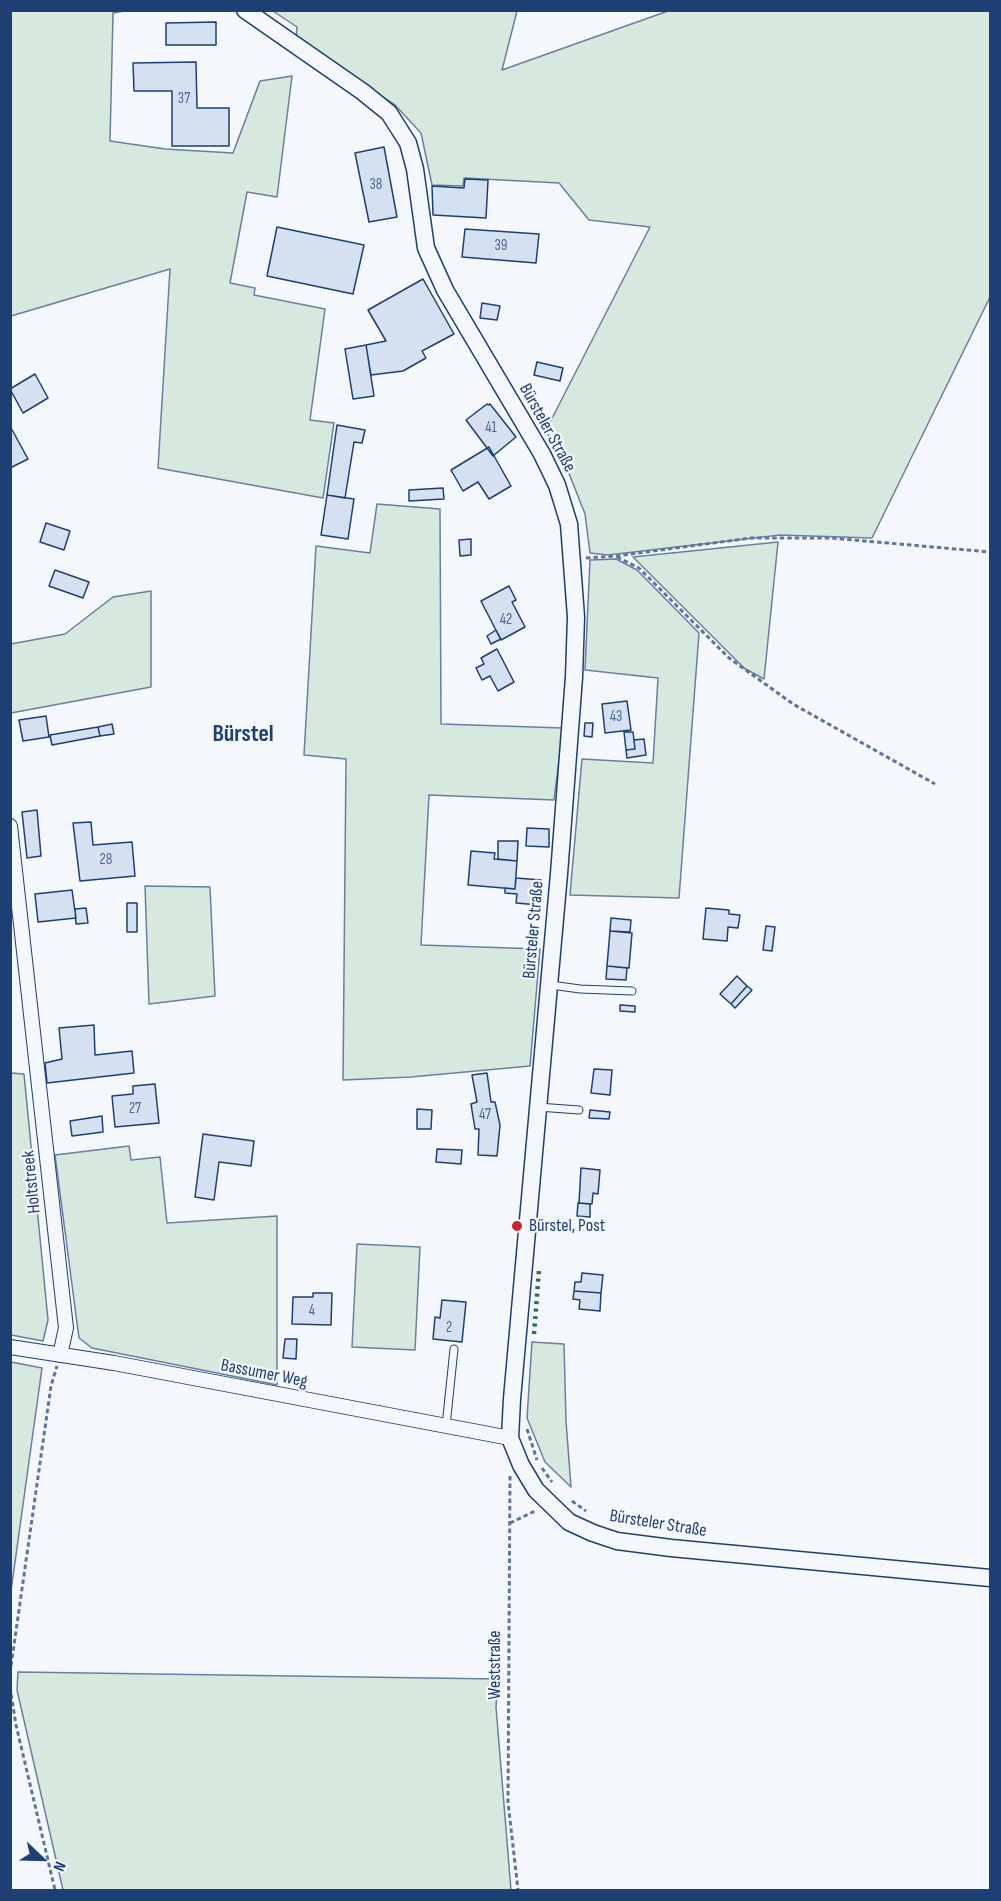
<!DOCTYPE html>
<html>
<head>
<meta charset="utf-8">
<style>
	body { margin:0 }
	#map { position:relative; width:1001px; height:1901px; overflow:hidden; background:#f4f7fb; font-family:"Sofia Sans Condensed",sans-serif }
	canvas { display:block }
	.frame { position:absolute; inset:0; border:12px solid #1d3f73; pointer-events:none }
	.north { position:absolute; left:12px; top:1829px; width:60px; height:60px; -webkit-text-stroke:4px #f4f7fb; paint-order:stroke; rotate:113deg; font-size:16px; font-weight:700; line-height:24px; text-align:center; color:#1d3f73 }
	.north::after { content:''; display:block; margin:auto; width:21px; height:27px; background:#1d3f73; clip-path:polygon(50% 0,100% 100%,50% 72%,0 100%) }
</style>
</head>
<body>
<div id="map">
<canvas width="1001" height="1901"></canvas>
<div class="frame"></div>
<div class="north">N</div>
</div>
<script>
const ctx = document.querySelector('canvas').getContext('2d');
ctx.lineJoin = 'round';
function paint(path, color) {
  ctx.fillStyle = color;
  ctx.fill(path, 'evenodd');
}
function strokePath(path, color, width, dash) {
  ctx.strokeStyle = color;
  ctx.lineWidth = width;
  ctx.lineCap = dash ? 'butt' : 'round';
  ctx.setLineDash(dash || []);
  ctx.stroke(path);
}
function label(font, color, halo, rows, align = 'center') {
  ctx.font = font + ' "Sofia Sans Condensed",sans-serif';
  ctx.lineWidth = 4.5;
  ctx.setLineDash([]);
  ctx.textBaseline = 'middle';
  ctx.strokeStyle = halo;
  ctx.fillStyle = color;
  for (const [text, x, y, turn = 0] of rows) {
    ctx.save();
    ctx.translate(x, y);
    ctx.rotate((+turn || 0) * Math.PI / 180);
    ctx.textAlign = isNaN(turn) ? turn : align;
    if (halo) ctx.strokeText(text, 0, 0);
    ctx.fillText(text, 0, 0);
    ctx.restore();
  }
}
const green = new Path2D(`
	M 11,10 L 124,11 L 113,13 L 110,141 L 165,149 L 233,153 L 260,81 L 292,76 L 277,197 L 247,192 L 230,283 L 255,288 L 254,295 L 325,309 L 310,420 L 334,423 L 323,498 L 158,468 L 170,269 L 11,316 Z
	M 273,11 L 517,11 L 502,70 L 668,11 L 990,11 L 990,297 L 872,538 L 780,535 L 608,555 L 590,553 L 585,514 L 557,443 L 545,432 L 650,227 L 589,220 L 559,183 L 464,178 L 463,186 L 432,185 L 421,133 L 395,105 L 296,41 L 297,27 Z
	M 377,504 L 440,509 L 441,724 L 563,728 L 554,800 L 429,795 L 421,945 L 540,949 L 530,1066 L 411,1077 L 343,1080 L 346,759 L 304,755 L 316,546 L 370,553 Z
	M 778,542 L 764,679 L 744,668 L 633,557 Z
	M 616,559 L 637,570 L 699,633 L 679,898 L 570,895 L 582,759 L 653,763 L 658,678 L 585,670 L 590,560 Z
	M 151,591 L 151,687 L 11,713 L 11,644 L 65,634 L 113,597 Z
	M 145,886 L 210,887 L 215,996 L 149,1004 Z
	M 11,1073 L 24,1074 L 48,1320 L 43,1341 L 11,1335 Z
	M 129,1146 L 131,1160 L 160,1157 L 167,1223 L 277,1216 L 277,1385 L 92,1348 L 79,1338 L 55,1155 Z
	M 357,1244 L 420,1247 L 415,1350 L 352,1347 Z
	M 532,1342 L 564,1344 L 566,1421 L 571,1487 L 545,1462 L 527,1418 Z
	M 11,1362 L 42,1368 L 11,1591 L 10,1362 Z
	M 18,1672 L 498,1679 L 496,1707 L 511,1890 L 63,1890 L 17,1690 Z`);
const building = new Path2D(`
	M 216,22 L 216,45 L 166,45 L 166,23 Z
	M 196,62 L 197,108 L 229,108 L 229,146 L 172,146 L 172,91 L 134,91 L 133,63 Z
	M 384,147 L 397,217 L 369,222 L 355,153 Z
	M 465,179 L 488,180 L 486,218 L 433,215 L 432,186 L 464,188 Z
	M 277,227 L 364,245 L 353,294 L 267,276 Z
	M 465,229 L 539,234 L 536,263 L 462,257 Z
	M 423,279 L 454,334 L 422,351 L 426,358 L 403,371 L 371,375 L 366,345 L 386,341 L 368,310 Z
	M 482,303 L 500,306 L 497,320 L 480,318 Z
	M 366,345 L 374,396 L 353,399 L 345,349 Z
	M 537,362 L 563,368 L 560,381 L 534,375 Z
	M 35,374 L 48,398 L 23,413 L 10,389 Z
	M 487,404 L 488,405 L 490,404 L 516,437 L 493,456 L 466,420 Z
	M 337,425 L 365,430 L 362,443 L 354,442 L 345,498 L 327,495 Z
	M 10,426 L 28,459 L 10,468 Z
	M 489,447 L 511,486 L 489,499 L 478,482 L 463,491 L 451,470 Z
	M 443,488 L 444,499 L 409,501 L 409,490 Z
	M 327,495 L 354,499 L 348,539 L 321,535 Z
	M 46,523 L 70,531 L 64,550 L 40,542 Z
	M 471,539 L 471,555 L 460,556 L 459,540 Z
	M 55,570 L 89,582 L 83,598 L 49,586 Z
	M 509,586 L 516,600 L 512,602 L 525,627 L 501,640 L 481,601 Z
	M 496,630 L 501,639 L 491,644 L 487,636 Z
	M 497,649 L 514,682 L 498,691 L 490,676 L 482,680 L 476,668 L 484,664 L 481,658 Z
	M 627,701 L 631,730 L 605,733 L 602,704 Z
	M 46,716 L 49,737 L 23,741 L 19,720 Z
	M 585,723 L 593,723 L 592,737 L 584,736 Z
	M 112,724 L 114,734 L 100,736 L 98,727 Z
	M 98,727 L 100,736 L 52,745 L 50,735 Z
	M 624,732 L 633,732 L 635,749 L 626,750 Z
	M 644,739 L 646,755 L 627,758 L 626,750 L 635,749 L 634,740 Z
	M 37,810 L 41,856 L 27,858 L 22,812 Z
	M 91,822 L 93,845 L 132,842 L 135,876 L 80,881 L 73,823 Z
	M 527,828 L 549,829 L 549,847 L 526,846 Z
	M 498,841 L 518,841 L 517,861 L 498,859 Z
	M 471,851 L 495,853 L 494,859 L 517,861 L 515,889 L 468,885 Z
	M 516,878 L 541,880 L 539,905 L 516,903 L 517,894 L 505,893 L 505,888 L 515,889 Z
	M 72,890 L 76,918 L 38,922 L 35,894 Z
	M 127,903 L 137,903 L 137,932 L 127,932 Z
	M 86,908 L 88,923 L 76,924 L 75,909 Z
	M 706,908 L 729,910 L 729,914 L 740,915 L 738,928 L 728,927 L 727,941 L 703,939 Z
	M 611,918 L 631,920 L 630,932 L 610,931 Z
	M 766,926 L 775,927 L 772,951 L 763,950 Z
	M 610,931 L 632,933 L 629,968 L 607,966 Z
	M 607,966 L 627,968 L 626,980 L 606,979 Z
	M 737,976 L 747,986 L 731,1004 L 720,994 Z
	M 747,986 L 752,990 L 735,1008 L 731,1004 Z
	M 620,1005 L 635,1006 L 635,1012 L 620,1011 Z
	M 94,1025 L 95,1055 L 132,1051 L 134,1073 L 47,1083 L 45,1063 L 62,1059 L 59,1028 Z
	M 594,1069 L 612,1070 L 610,1095 L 591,1093 Z
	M 487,1073 L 491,1102 L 495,1102 L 500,1125 L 497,1156 L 478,1155 L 479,1129 L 475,1129 L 471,1104 L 477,1102 L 472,1075 Z
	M 155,1084 L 159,1123 L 115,1127 L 112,1096 L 133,1094 L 133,1086 Z
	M 417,1109 L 432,1110 L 431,1129 L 417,1129 Z
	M 590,1110 L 610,1112 L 609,1119 L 589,1118 Z
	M 102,1116 L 103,1132 L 72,1136 L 70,1121 Z
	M 203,1134 L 254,1141 L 251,1166 L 219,1162 L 214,1200 L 195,1197 Z
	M 437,1149 L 462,1150 L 461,1164 L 436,1162 Z
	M 581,1168 L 600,1170 L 598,1194 L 593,1193 L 592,1204 L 579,1203 Z
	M 578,1203 L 590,1204 L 590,1217 L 577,1216 Z
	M 582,1273 L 603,1275 L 601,1293 L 574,1291 L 575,1282 L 581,1282 Z
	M 574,1291 L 601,1293 L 600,1311 L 579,1309 L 580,1300 L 573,1299 Z
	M 313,1293 L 332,1293 L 331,1325 L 292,1324 L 293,1297 L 313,1297 Z
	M 442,1300 L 466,1302 L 462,1342 L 433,1339 L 435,1317 L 440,1318 Z
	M 285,1339 L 297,1339 L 296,1359 L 283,1358 Z`);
const path = new Path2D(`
	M 617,557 L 639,568 L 729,658 L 793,704 L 935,784
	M 586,558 L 616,556 L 751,538 L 831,538 L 990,552
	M 527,1429 L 537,1460
	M 542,1468 L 552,1482
	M 510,1476 L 508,1802 L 518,1890
	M 572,1501 L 586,1511
	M 510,1523 L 537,1510
	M 10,1673 L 51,1386 L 57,1366
	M 10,1687 L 16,1725 L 55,1890`);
const service = new Path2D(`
	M 551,985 L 580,989 L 632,991
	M 538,1107 L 579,1110
	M 446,1426 L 454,1349`);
const minor = new Path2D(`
	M 10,826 L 66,1328 L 60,1355
	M 10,1347 L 114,1363 L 510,1438`);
const tertiary = new Path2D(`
	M 245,10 L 363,92 L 389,113 L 408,143 L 415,169 L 426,248 L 445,290 L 542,454 L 557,485 L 569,524 L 576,617 L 574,677 L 559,874 L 512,1399 L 510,1438 L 521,1465 L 536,1490 L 569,1522 L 593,1533 L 617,1541 L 671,1548 L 990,1578`);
const hedge = new Path2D(`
	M 534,1334 L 539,1270`);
const markers = [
	[517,1226,6,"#c62828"]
];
const numberNames = [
	["37",184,99],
	["38",376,185],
	["39",501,246],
	["41",491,428],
	["42",506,620],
	["43",616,717],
	["28",106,860],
	["27",135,1109],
	["47",485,1115],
	["4",312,1311],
	["2",449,1328]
];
const streetNames = [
	["Bürsteler Straße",547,428,61],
	["Bürsteler Straße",534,930,-85],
	["Holtstreek",32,1182,-96],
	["Bassumer Weg",264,1374,11],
	["Bürsteler Straße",658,1524,9],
	["Weststraße",495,1665,-90]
];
const poiNames = [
	["Bürstel, Post",529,1226]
];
const districtNames = [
	["Bürstel",243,735]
];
paint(green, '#d7e8df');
strokePath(green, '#687fa3', 1.5);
paint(building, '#d5e0f0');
strokePath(building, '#1d3f73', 1.5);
strokePath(service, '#1d3f73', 9);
strokePath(minor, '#1d3f73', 16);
strokePath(tertiary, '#1d3f73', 19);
strokePath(path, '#5e769c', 3, [4.5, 3]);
strokePath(service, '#f4f7fb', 7);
strokePath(minor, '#f4f7fb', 14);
strokePath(tertiary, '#f4f7fb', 16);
strokePath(hedge, '#2c6c60', 4.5, [3, 4.5]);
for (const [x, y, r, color] of markers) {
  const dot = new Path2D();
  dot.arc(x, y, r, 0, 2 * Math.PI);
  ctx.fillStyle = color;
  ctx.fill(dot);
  strokePath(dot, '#f4f7fb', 2);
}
label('15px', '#4b6792', null, numberNames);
label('18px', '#1d3f73', '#f4f7fb', streetNames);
label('18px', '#1d3f73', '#f4f7fb', poiNames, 'left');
label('bold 24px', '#1d3f73', '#f4f7fb', districtNames);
</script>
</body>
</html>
